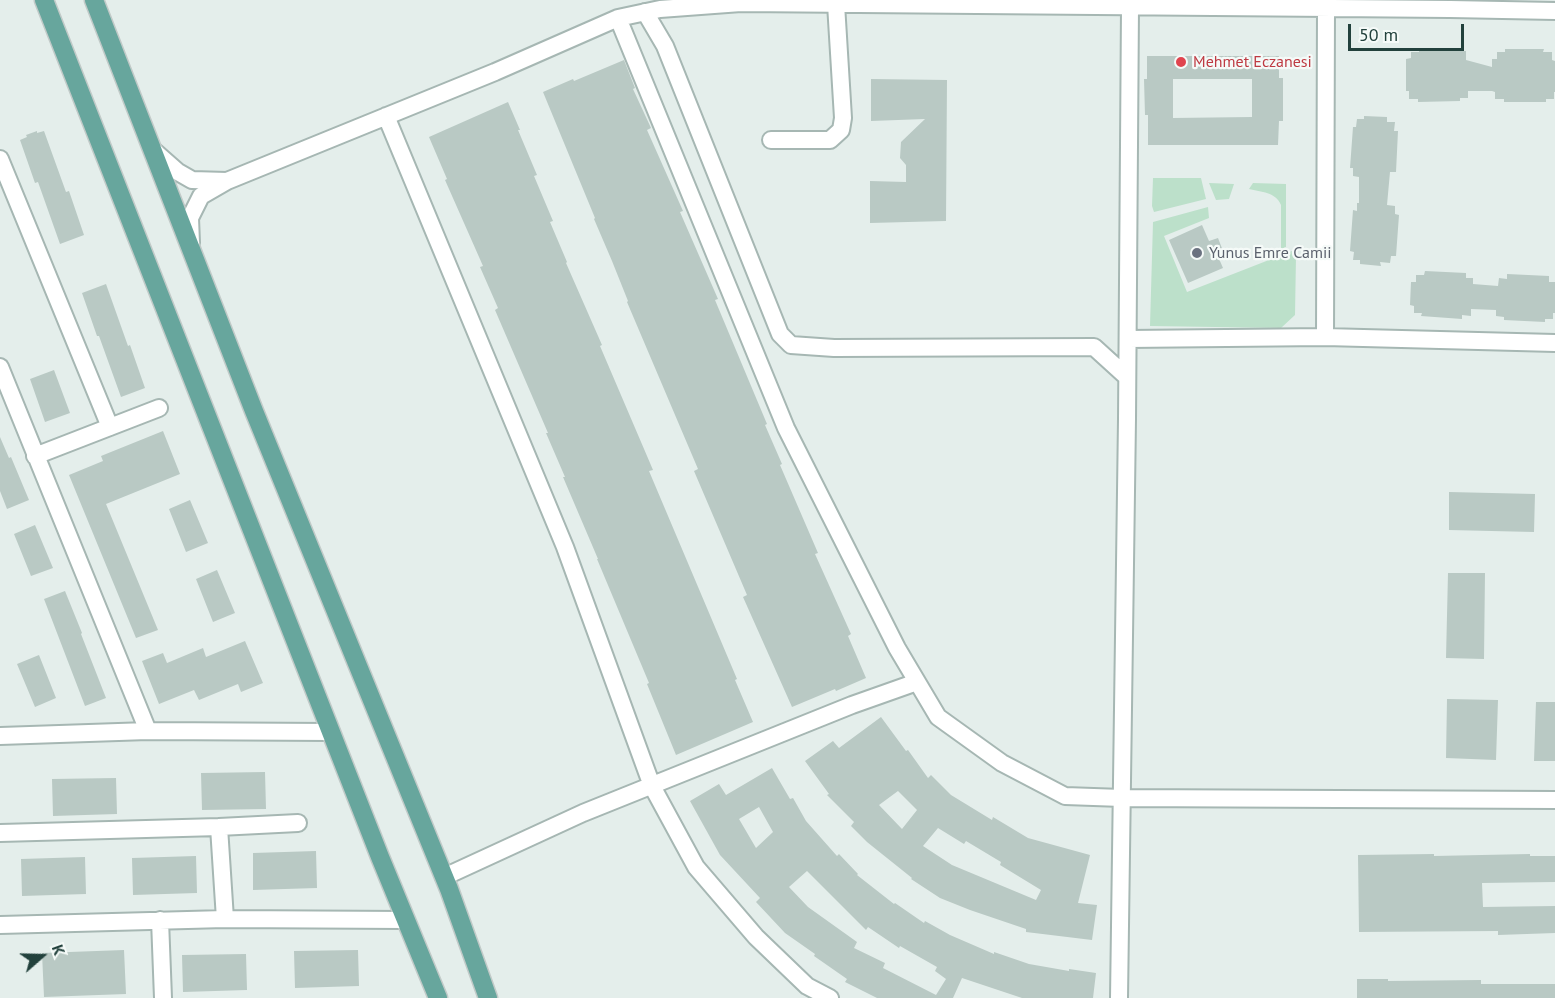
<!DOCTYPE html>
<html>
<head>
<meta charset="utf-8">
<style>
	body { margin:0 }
	#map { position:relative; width:1555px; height:998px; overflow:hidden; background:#e4eeeb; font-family:"PT Sans",sans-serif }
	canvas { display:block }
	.north { position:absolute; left:12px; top:926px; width:60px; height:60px; -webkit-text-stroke:4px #f5faf8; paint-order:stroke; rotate:70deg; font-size:16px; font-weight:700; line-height:24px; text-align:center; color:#22413c }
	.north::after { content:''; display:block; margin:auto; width:21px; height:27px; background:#22413c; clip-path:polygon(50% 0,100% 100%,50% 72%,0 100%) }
	.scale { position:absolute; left:1348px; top:24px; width:116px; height:27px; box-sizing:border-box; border:3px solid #22413c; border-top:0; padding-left:8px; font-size:18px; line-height:21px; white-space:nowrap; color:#22413c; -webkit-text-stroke:4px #f5faf8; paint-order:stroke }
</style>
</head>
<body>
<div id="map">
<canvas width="1555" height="998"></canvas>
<div class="north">K</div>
<div class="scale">50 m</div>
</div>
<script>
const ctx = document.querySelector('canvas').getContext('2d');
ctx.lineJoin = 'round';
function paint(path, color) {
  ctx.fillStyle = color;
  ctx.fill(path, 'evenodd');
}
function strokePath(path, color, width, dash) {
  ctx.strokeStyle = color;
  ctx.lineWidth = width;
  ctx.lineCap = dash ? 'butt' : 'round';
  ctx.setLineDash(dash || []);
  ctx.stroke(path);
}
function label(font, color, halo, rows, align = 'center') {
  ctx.font = font + ' "PT Sans",sans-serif';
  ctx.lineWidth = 4.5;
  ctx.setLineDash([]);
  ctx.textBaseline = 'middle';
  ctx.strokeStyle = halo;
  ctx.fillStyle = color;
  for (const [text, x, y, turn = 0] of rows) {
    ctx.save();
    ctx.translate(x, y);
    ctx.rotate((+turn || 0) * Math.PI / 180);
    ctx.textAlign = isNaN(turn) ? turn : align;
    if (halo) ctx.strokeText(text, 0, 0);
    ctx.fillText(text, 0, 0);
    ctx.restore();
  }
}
const green = new Path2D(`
	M 1153,178 L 1201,178 L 1206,199 L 1154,212 L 1152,206 Z
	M 1209,183 L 1234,184 L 1229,199 L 1216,200 Z
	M 1253,183 L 1286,184 L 1286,247 L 1281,249 L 1281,205 C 1276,192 1261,192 1249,189 Z
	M 1208,207 L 1209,218 L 1164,236 L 1187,292 L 1292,251 L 1296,256 L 1295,315 L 1281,328 L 1150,326 L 1153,222 Z`);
const building = new Path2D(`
	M 1458,48 L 1457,51 L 1466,51 L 1466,60 L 1492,67 L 1492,59 L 1497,59 L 1497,52 L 1505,52 L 1505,49 L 1544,49 L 1543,52 L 1552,52 L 1552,60 L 1555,61 L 1555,92 L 1554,92 L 1554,99 L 1546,99 L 1546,102 L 1504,102 L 1504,99 L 1495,99 L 1495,92 L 1492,91 L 1468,91 L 1468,98 L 1460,98 L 1460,101 L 1418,102 L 1418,99 L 1409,99 L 1409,91 L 1406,91 L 1406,59 L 1411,58 L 1411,52 L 1419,52 L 1419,49 Z
	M 1147,56 L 1279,56 L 1279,78 L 1283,78 L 1283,121 L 1279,121 L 1278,145 L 1148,145 L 1148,115 L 1145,115 L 1144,79 L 1147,79 ZM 1173,79 L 1252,79 L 1252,117 L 1173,118 Z
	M 624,60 L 635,88 L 633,89 L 651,128 L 647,130 L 683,211 L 680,212 L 718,299 L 715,300 L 767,424 L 765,425 L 782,464 L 780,465 L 818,553 L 815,554 L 851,634 L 848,636 L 866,678 L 836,691 L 835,689 L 792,707 L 743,597 L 747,595 L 694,471 L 698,469 L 627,302 L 628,301 L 612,261 L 594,219 L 595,218 L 543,92 L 573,79 L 574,81 Z
	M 871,79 L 947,80 L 946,221 L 870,223 L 870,181 L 906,182 L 906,165 L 900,158 L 901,142 L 925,119 L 871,121 Z
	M 508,102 L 520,130 L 518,130 L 537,175 L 534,176 L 553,221 L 550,222 L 567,262 L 566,263 L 602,345 L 600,346 L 653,470 L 649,471 L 737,679 L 735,680 L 753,722 L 676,755 L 647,684 L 649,683 L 597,559 L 598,559 L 563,477 L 565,477 L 546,433 L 548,433 L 495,310 L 498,308 L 480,267 L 483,266 L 445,180 L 447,179 L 429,137 Z
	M 1364,116 L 1387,117 L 1387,122 L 1395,122 L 1394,131 L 1398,131 L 1396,172 L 1390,172 L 1387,205 L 1395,206 L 1395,214 L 1399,215 L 1396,256 L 1391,256 L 1390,263 L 1380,262 L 1381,266 L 1360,264 L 1360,260 L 1353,260 L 1354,252 L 1350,251 L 1353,210 L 1357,211 L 1357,203 L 1359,203 L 1359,177 L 1353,176 L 1353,168 L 1350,168 L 1353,127 L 1356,127 L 1357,119 L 1364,119 Z
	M 37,131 L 37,133 L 44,131 L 66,192 L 69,191 L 84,235 L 60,244 L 38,182 L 35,183 L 20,140 L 27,137 L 26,135 Z
	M 1202,225 L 1209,241 L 1218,238 L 1223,251 L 1217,254 L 1223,268 L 1188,283 L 1169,240 Z
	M 1425,271 L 1466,273 L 1466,278 L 1473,278 L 1473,284 L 1498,286 L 1499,278 L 1507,279 L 1507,274 L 1549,276 L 1549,282 L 1555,282 L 1555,313 L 1553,313 L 1553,319 L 1545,319 L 1545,322 L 1504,320 L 1504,317 L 1496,316 L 1496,310 L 1471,309 L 1471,316 L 1462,315 L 1462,319 L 1421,316 L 1422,313 L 1414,313 L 1414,306 L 1410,305 L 1411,282 L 1416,282 L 1416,275 L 1424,275 Z
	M 106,284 L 128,346 L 130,345 L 145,388 L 121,397 L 99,336 L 97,336 L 82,293 Z
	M 54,370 L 70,413 L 45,422 L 30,379 Z
	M 163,431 L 180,474 L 106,504 L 158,630 L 136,638 L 69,475 L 103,461 L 101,456 Z
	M 0,437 L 9,458 L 11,457 L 29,500 L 7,509 L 0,491 Z
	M 1449,492 L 1535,494 L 1534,532 L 1449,530 Z
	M 190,500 L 208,543 L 186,552 L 169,509 Z
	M 35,525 L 53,568 L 31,576 L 14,534 Z
	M 217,570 L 235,613 L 213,622 L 196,579 Z
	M 1448,573 L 1485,573 L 1484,659 L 1446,658 Z
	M 65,591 L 82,633 L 81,634 L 106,698 L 85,706 L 44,599 Z
	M 245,641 L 263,683 L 241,692 L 238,684 L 199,700 L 194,690 L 159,704 L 142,661 L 163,653 L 167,663 L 203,648 L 206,657 Z
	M 39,655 L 56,698 L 35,707 L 17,664 Z
	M 1447,699 L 1498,700 L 1496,760 L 1446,758 Z
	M 1536,702 L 1555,702 L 1555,761 L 1534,761 Z
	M 881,717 L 906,751 L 908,750 L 928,778 L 931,775 L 951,795 L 992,820 L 993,817 L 1028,838 L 1090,855 L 1078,903 L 1097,905 L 1092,940 L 1026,932 L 1026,929 L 970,910 L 940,898 L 911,879 L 912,878 L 867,842 L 851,826 L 854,822 L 827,795 L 829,794 L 805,761 L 833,741 L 839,748 ZM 898,791 L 917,810 L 902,829 L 879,805 ZM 938,828 L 964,844 L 966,841 L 1001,862 L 1000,865 L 1041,890 L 1036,900 L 952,865 L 923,846 Z
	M 772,768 L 790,799 L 793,798 L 806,821 L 837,856 L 839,854 L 858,874 L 857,875 L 894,904 L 895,903 L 924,923 L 925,921 L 950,935 L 994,954 L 994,952 L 1029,964 L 1069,971 L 1069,969 L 1096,973 L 1093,998 L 1022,998 L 962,978 L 953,998 L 877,998 L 845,982 L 847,979 L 814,956 L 815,954 L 785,933 L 756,902 L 760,898 L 720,855 L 690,801 L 719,784 L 726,795 ZM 759,807 L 773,832 L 756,848 L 739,819 ZM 807,871 L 866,930 L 868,927 L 899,948 L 900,946 L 937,967 L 935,971 L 946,979 L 936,995 L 883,968 L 885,963 L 854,948 L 857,942 L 808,907 L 789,887 Z
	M 265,772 L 266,809 L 202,810 L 201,773 Z
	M 116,778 L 117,814 L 53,816 L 52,779 Z
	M 316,851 L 317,888 L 253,890 L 253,853 Z
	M 1434,854 L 1434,856 L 1530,854 L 1530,856 L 1555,856 L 1555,882 L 1482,883 L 1483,907 L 1555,906 L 1555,933 L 1498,935 L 1498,931 L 1359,932 L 1358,855 Z
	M 196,856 L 197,893 L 133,895 L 132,858 Z
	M 85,857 L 86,894 L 22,896 L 21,859 Z
	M 124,950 L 126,994 L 44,997 L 42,953 Z
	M 358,950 L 359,986 L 295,988 L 294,951 Z
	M 246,954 L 247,990 L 183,992 L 182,955 Z
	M 1357,979 L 1388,979 L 1388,981 L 1481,980 L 1481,984 L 1555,984 L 1555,998 L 1357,998 Z`);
const minor = new Path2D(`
	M 645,12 L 665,46 L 780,334 L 791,345 L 834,348 L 1094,347 L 1127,377
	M 618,18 L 786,428 L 897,648 L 938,717 L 1002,763 L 1065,796 L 1122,798 L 1555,800
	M 386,116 L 565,547 L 652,786 L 696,867 L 756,937 L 807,986 L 830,998
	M 771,140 L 830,140 L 841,130 L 843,118 L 836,4
	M 153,150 L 178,172 L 192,180 L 227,181 L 201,196 L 190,218 L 191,243
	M 0,159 L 110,427
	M 227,181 L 495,72 L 618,18 L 660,9 L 741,3 L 1450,9 L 1555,11
	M 1325,337 L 1326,8
	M 1128,339 L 1325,337 L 1555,343
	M 0,367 L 148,731
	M 35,456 L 159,408
	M 0,736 L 148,731 L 331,732
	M 219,827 L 225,919
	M 0,833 L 219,827 L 298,823
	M 444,877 L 583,813 L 852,705 L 917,682
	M 160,920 L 163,998
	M 0,925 L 225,919 L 405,920
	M 1119,998 L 1127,419 L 1130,7`);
const major = new Path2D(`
	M 44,0 L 380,857 L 438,998
	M 94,0 L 254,411 L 449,889 L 488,998`);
const markers = [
	[1181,62,6,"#e0444e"],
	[1197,253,6,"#6b7280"]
];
const healthNames = [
	["Mehmet Eczanesi",1193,62]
];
const worshipNames = [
	["Yunus Emre Camii",1209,253]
];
paint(green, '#bce0ca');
paint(building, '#b9c9c4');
strokePath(minor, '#a6b7b3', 20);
strokePath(major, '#c1cac8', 21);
strokePath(minor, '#fff', 16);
strokePath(major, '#67a69d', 18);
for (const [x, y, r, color] of markers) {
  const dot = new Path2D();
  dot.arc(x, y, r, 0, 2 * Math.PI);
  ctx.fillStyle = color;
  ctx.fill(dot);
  strokePath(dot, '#f5faf8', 2);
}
label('16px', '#be3a42', '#f5faf8', healthNames, 'left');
label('16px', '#5b616d', '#f5faf8', worshipNames, 'left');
</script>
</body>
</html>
